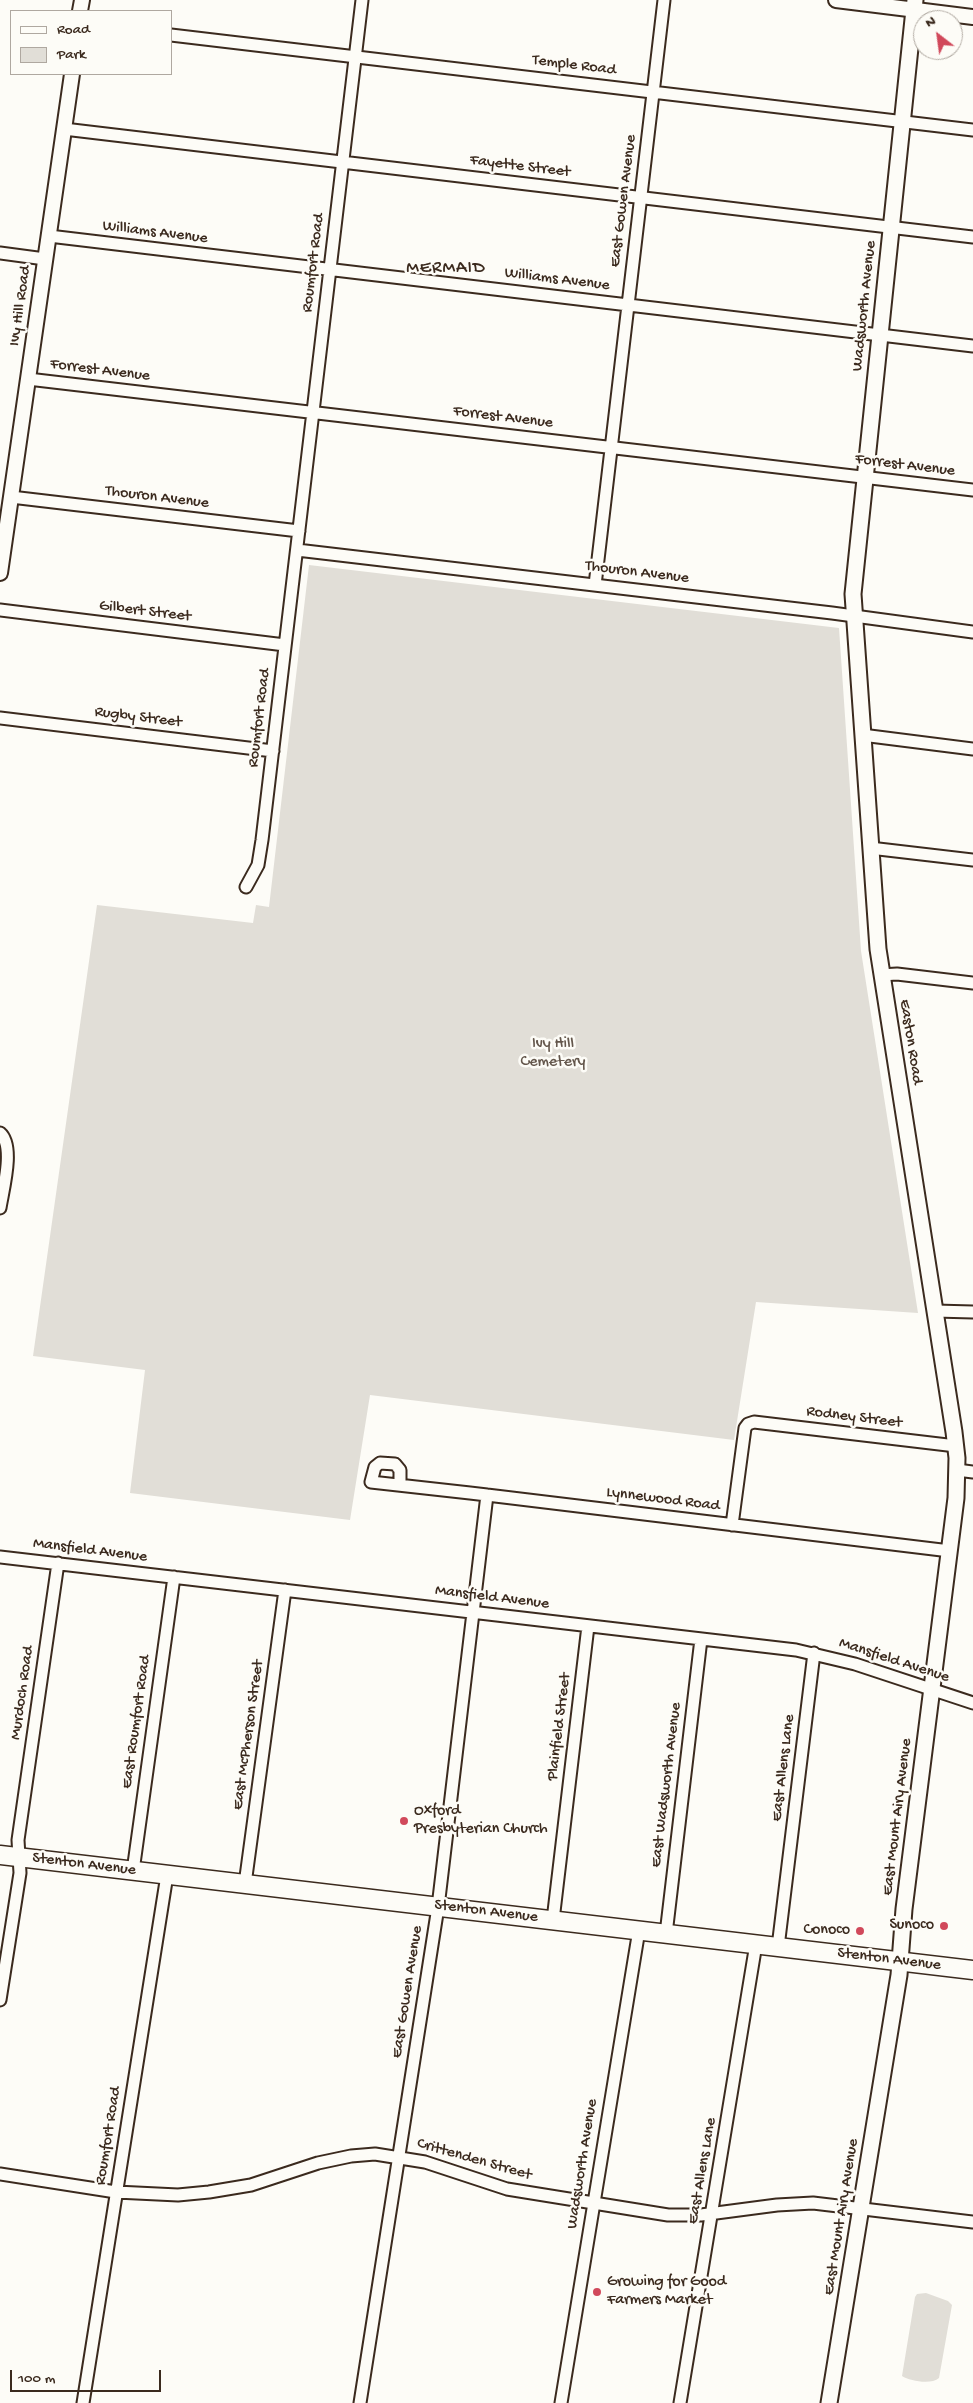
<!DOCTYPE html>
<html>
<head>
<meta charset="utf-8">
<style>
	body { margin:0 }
	#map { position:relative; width:973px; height:2403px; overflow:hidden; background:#fdfcf7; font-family:"Gochi Hand",sans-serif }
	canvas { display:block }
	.legend { position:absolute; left:10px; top:10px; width:162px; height:65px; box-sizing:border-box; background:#fdfcf7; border:1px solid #afa8a0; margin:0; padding:6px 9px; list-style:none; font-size:15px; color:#3b2a1e }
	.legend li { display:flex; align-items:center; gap:10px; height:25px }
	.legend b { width:25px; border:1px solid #afa8a0 }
	.north { position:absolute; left:913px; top:10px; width:50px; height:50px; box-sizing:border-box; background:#fdfcf7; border:1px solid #afa8a0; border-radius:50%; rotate:330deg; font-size:14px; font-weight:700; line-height:20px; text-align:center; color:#3b2a1e }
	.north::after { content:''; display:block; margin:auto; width:18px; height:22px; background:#d1495b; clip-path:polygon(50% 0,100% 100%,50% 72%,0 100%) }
	.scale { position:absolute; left:10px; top:2370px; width:151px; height:22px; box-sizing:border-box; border:2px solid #3b2a1e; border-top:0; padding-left:6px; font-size:15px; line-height:18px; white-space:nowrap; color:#3b2a1e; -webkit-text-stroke:4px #fdfcf7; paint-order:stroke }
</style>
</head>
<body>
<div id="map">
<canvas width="973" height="2403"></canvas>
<ul class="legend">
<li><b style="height:6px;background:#fdfcf7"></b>Road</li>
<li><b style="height:14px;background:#e1ded7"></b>Park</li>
</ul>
<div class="north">N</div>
<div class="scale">100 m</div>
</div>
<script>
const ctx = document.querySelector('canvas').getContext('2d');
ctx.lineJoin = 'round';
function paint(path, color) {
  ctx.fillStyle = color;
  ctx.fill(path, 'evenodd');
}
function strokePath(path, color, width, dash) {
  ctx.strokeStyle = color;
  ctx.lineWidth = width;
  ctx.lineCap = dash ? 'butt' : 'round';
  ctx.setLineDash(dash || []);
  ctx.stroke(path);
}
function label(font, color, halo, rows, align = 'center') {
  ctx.font = font + ' "Gochi Hand",sans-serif';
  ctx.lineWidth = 5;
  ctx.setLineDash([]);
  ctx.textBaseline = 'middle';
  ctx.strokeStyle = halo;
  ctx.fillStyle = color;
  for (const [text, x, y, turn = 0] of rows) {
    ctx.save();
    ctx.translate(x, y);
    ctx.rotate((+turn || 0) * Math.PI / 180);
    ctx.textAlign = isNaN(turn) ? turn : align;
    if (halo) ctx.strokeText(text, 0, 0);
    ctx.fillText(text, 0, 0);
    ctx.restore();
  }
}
const green = new Path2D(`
	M 309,565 L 839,628 L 861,951 L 918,1313 L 756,1302 L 734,1440 L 370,1395 L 350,1520 L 130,1493 L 145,1370 L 33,1356 L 97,905 L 253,923 L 256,905 L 269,907 Z
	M 926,2293 L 948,2301 L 952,2305 L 939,2378 C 931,2385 910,2381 902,2376 L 915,2297 L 917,2294 Z`);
const minor = new Path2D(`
	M 171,35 L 973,130
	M 64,129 L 973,237
	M 49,236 L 973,346
	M 0,253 L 45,259
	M 28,379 L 973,490
	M 11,497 L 299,531
	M 297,550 L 832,613 L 973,632
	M 595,585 L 664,0
	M 0,610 L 285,645
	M 0,718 L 273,751
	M 862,735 L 973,749
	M 870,848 L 973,860
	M 246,887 L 258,865 L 262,840 L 362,0
	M 881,975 L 897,974 L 973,983
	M 0,1133 C 15,1146 3,1189 0,1208
	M 935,1311 L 973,1312
	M 957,1470 L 973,1472
	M 400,1485 L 400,1470 L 395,1464 L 380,1463 L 375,1467 L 371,1482 L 470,1493 L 487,1495 L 950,1551
	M 732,1525 L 745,1428 L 748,1424 L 754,1422 L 956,1446
	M 0,1557 L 796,1650 L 855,1664 L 973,1703
	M 133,1871 L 174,1577
	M 245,1884 L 285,1590
	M 553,1920 L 588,1626
	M 666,1934 L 701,1639
	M 778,1947 L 814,1653
	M 0,2000 L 20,1873 L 18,1840 L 58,1563
	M 0,2174 L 116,2192 L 178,2195 L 209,2192 L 251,2185 L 318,2163 L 351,2156 L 375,2154 L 425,2162 L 507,2189 L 668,2215 L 701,2215 L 777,2205 L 813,2203 L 973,2222
	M 83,2403 L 167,1875
	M 360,2403 L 438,1907 L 487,1495
	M 561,2403 L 639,1930
	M 680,2403 L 756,1944`);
const tertiary = new Path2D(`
	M 836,0 L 973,17
	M 80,11 L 82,0
	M 0,573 L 72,74`);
const secondary = new Path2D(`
	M 829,2403 L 899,1975 L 904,1909 L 956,1498 L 957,1458 L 954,1432 L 878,949 L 853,594 L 915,0`);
const primary = new Path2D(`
	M 0,1855 L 973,1970`);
const markers = [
	[404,1821,5,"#d1495b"],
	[944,1926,5,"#d1495b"],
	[860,1931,5,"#d1495b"],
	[597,2292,5,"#d1495b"]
];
const streetNames = [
	["Temple Road",574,66,7],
	["Fayette Street",520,167,7],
	["East Gowen Avenue",624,201,-83],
	["Williams Avenue",155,233,7],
	["Roumfort Road",314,263,-83],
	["Williams Avenue",557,280,7],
	["Ivy Hill Road",21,306,-82],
	["Wadsworth Avenue",865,306,-84],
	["Forrest Avenue",100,371,7],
	["Forrest Avenue",503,418,7],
	["Forrest Avenue",905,466,7],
	["Thouron Avenue",157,498,7],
	["Thouron Avenue",637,573,7],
	["Gilbert Street",145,612,7],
	["Rugby Street",138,718,7],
	["Roumfort Road",260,718,-83],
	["Easton Road",910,1042,81],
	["Rodney Street",854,1418,7],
	["Lynnewood Road",663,1500,7],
	["Mansfield Avenue",90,1551,7],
	["Mansfield Avenue",492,1598,7],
	["Mansfield Avenue",894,1661,18],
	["Murdoch Road",23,1693,-82],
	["East Roumfort Road",137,1722,-82],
	["Plainfield Street",560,1727,-83],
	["East McPherson Street",249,1735,-82],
	["East Allens Lane",784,1768,-83],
	["East Wadsworth Avenue",667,1785,-83],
	["East Mount Airy Avenue",898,1817,-83],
	["Stenton Avenue",84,1865,7],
	["Stenton Avenue",486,1912,7],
	["Stenton Avenue",889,1960,7],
	["East Gowen Avenue",408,1992,-81],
	["Roumfort Road",109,2136,-81],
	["Crittenden Street",474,2160,16],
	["Wadsworth Avenue",583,2164,-81],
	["East Allens Lane",703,2171,-80],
	["East Mount Airy Avenue",842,2217,-81]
];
const parkNames = [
	["Ivy Hill",553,1045],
	["Cemetery",553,1063]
];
const poiNames = [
	["Oxford",414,1812],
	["Presbyterian Church",414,1830],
	["Sunoco",934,1926,"right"],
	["Conoco",850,1931,"right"],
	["Growing for Good",607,2283],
	["Farmers Market",607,2301]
];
const neighbourhoodNames = [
	["MERMAID",446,269]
];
paint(green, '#e1ded7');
strokePath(minor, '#3b2a1e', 15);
strokePath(tertiary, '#3b2a1e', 18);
strokePath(secondary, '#3b2a1e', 19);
strokePath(primary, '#3b2a1e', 21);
strokePath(minor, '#fdfcf7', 11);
strokePath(tertiary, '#fdfcf7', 14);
strokePath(secondary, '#fdfcf7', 15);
strokePath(primary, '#fdfcf7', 18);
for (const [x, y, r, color] of markers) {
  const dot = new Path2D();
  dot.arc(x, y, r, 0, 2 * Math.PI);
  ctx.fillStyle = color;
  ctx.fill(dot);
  strokePath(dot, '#fdfcf7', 2);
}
label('16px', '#3b2a1e', '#fdfcf7', streetNames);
label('16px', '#64574c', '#fdfcf7', parkNames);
label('16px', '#3b2a1e', '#fdfcf7', poiNames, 'left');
ctx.letterSpacing = '1px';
label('18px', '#3b2a1e', '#fdfcf7', neighbourhoodNames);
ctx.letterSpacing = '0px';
</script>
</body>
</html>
